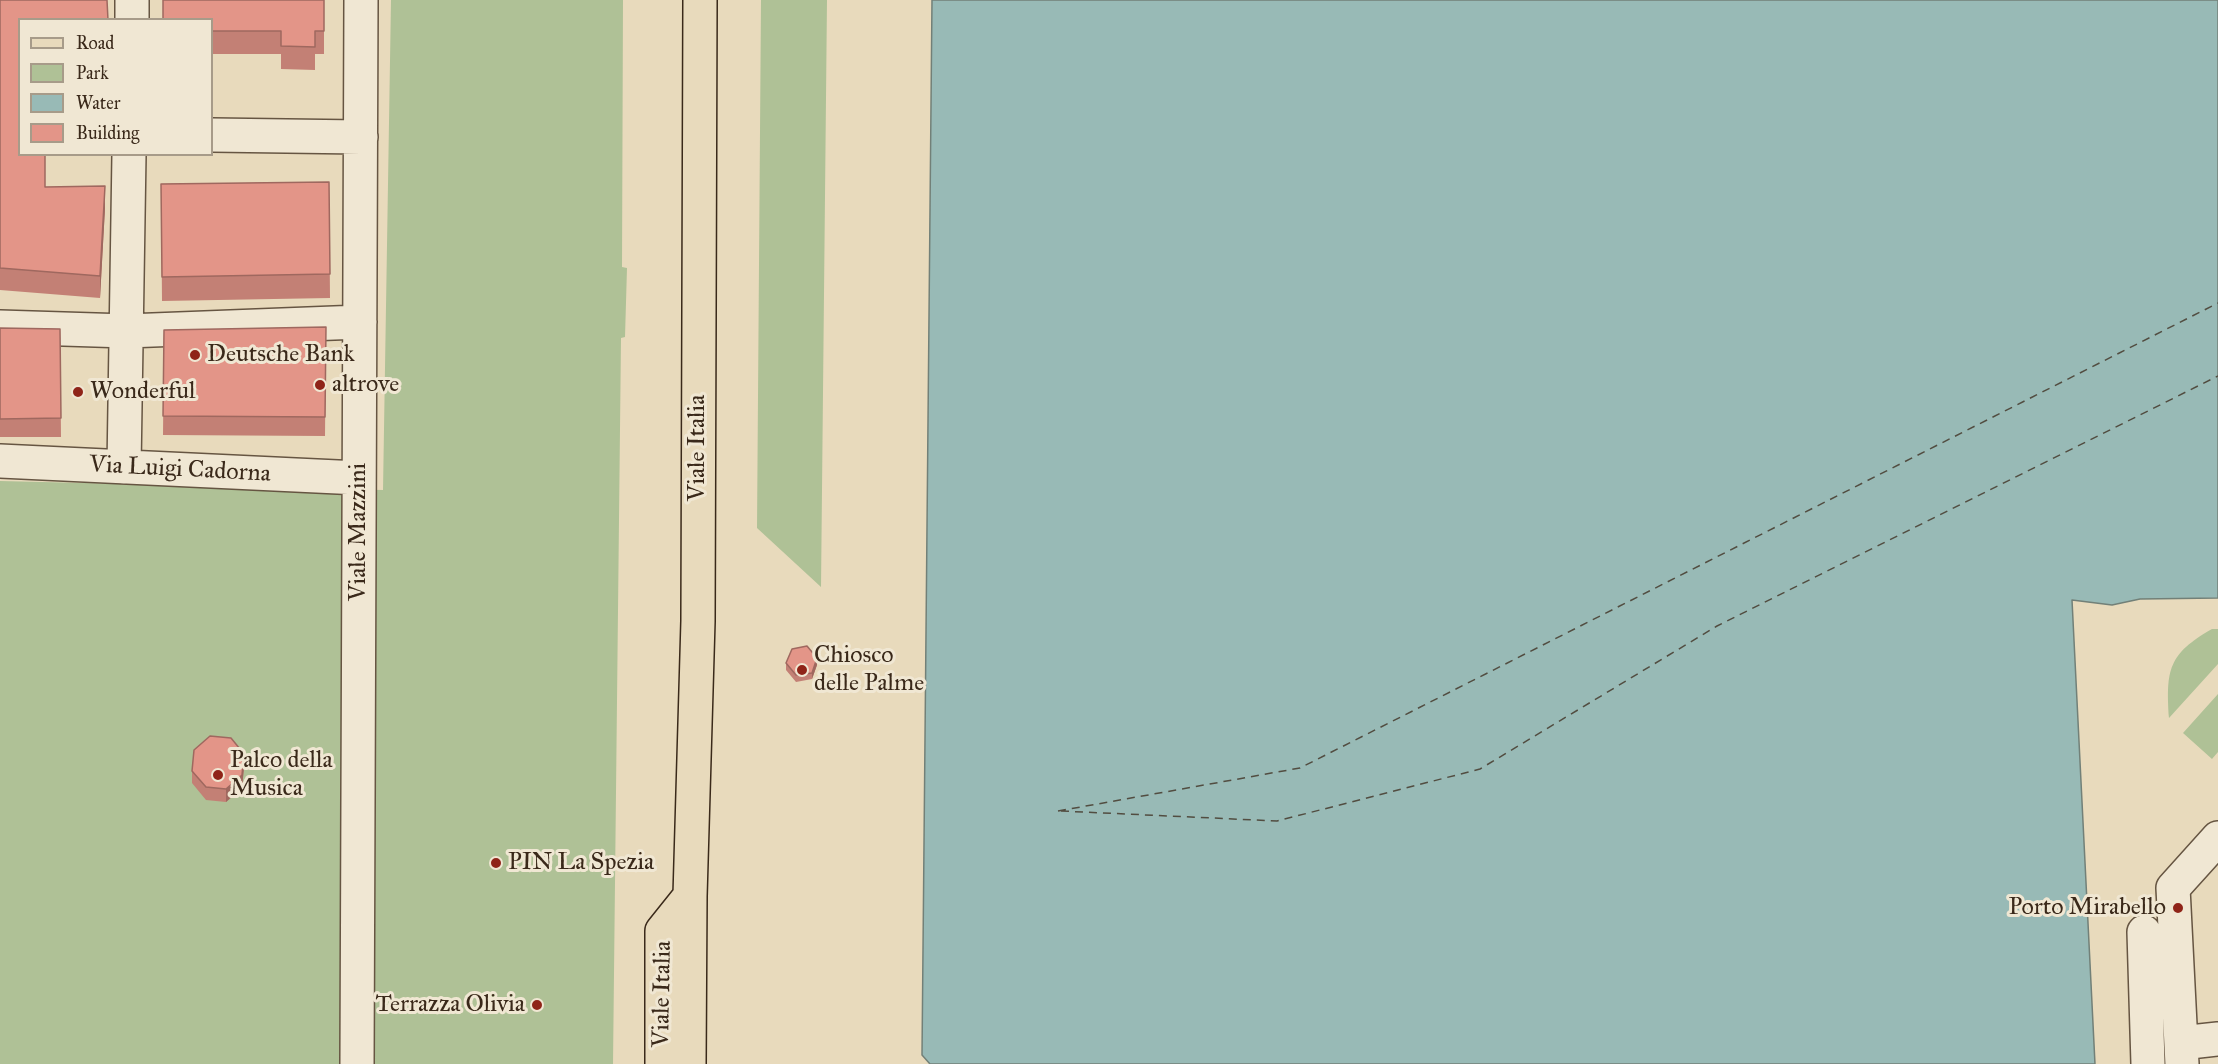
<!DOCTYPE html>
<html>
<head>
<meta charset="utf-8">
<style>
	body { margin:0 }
	#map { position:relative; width:2218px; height:1064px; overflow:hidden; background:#e8dabc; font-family:"IM FELL Great Primer",serif }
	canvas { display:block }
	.legend { position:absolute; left:18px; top:18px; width:195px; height:138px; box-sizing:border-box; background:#f0e7d3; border:2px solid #a79b89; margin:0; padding:8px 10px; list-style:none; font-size:18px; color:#3a291a }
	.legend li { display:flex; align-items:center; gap:12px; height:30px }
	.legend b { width:30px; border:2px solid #a79b89 }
</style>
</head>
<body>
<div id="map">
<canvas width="2218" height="1064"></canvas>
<ul class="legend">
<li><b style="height:8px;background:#e8dabc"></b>Road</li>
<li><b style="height:16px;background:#afc196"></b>Park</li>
<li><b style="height:16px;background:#98bab6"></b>Water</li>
<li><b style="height:16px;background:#e39588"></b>Building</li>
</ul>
</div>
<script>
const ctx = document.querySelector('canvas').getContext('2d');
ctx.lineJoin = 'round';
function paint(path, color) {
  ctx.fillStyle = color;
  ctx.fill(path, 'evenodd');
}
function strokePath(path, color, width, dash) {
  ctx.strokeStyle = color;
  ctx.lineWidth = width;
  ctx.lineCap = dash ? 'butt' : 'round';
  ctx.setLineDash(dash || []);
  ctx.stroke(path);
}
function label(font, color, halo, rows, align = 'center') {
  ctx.font = font + ' "IM FELL Great Primer",serif';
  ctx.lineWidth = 6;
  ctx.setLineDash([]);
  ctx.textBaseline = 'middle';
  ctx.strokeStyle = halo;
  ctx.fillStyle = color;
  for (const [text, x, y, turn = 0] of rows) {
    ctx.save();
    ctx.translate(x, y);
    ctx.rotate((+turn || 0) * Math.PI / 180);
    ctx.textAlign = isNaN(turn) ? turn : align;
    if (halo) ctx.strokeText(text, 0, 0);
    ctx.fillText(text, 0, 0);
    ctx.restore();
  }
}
const green = new Path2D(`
	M 391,0 L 623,0 L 622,267 L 627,268 L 625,337 L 621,338 L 613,1064 L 0,1064 L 0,481 L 383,490 Z
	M 761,0 L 827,0 L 821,587 L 757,528 Z
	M 2212,629 L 2218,629 L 2218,664 L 2169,718 C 2166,670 2168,654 2212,629 Z
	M 2218,694 L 2218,752 L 2212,759 L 2183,733 Z`);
const water = new Path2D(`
	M 932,0 L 2218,0 L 2218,598 L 2140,599 L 2112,605 L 2072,600 L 2095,1064 L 930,1064 L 922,1055 Z`);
const ferry = new Path2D(`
	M 1058,811 L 1300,768 L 2218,303
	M 1061,811 L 1277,821 L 1480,769 L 1717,626 L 2218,376`);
const minor = new Path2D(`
	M 132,20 L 132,0
	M 212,135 L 361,137
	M 0,327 L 127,331 L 360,322
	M 0,461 L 359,478
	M 124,467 L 129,154
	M 2144,932 L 2148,1064
	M 2181,1043 L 2218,1039
	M 357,1064 L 361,0
	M 2182,1064 L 2173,888 L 2218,838`);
const major = new Path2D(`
	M 662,1064 L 662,931 L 690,896
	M 689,1064 L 690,896 L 698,621 L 700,0`);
const wall = new Path2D(`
	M 0,0 L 20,20 L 45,187 L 105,208 L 100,298 L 0,290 Z
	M 324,0 L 324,54 L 315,54 L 315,70 L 281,69 L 281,54 L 212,54 L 212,20 Z
	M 329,182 L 330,298 L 162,301 L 161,184 Z
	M 326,327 L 325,436 L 163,435 L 164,330 Z
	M 0,328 L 60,329 L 61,437 L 0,437 Z
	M 786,663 L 817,665 L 812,679 L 796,682 L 786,670 Z
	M 244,767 L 242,788 L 226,802 L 206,800 L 192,783 L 192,771 Z`);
const shadedWall = new Path2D(`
	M 105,186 L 105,208 L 100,298 L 100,276 Z
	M 817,658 L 817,665 L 812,679 L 812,673 Z
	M 244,754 L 244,767 L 242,788 L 226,802 L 226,789 Z`);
const building = new Path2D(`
	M 0,0 L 107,0 L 108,20 L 20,20 L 20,154 L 45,154 L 45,187 L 105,186 L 100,276 L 0,268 Z
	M 163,0 L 324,0 L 324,31 L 315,31 L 315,47 L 281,46 L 281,31 L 212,31 L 212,20 L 163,20 Z
	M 329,182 L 330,274 L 162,277 L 161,184 Z
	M 326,327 L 325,417 L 163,416 L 164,330 Z
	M 0,328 L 60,329 L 61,418 L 0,419 Z
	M 807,646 L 817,658 L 812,673 L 796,675 L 786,663 L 792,649 Z
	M 210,736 L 231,738 L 244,754 L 242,775 L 226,789 L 206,787 L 192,771 L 194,750 Z`);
const markers = [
	[195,355,6,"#8f2418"],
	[320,385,6,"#8f2418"],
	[78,392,6,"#8f2418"],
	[802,670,6,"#8f2418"],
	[218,775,6,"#8f2418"],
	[496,863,6,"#8f2418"],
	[2178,908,6,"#8f2418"],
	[537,1005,6,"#8f2418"]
];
const poiNames = [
	["Deutsche Bank",207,355],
	["altrove",332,385],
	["Wonderful",90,392],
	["Chiosco",814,656],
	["delle Palme",814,684],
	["Palco della",230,761],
	["Musica",230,789],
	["PIN La Spezia",508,863],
	["Porto Mirabello",2166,908,"right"],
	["Terrazza Olivia",525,1005,"right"]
];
const streetNames = [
	["Viale Italia",698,448,-90],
	["Via Luigi Cadorna",180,470,3],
	["Viale Mazzini",359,532,-90],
	["Viale Italia",663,994,-89]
];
paint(green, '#afc196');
paint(water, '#98bab6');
strokePath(water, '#728078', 1.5);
strokePath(ferry, '#524d41', 1.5, [8, 6]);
strokePath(minor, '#665542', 36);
strokePath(major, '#3a291a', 36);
strokePath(minor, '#f0e7d3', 33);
strokePath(major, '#e8dabc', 33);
paint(wall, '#c38075');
paint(shadedWall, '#9f685f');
paint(building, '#e39588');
strokePath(building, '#9f685f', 1.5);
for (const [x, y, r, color] of markers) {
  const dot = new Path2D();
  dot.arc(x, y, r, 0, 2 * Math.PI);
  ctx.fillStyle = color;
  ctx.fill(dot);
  strokePath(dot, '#f0e7d3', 2);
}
label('24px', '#3a291a', '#f0e7d3', poiNames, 'left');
label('24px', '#3a291a', '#f0e7d3', streetNames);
</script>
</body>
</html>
